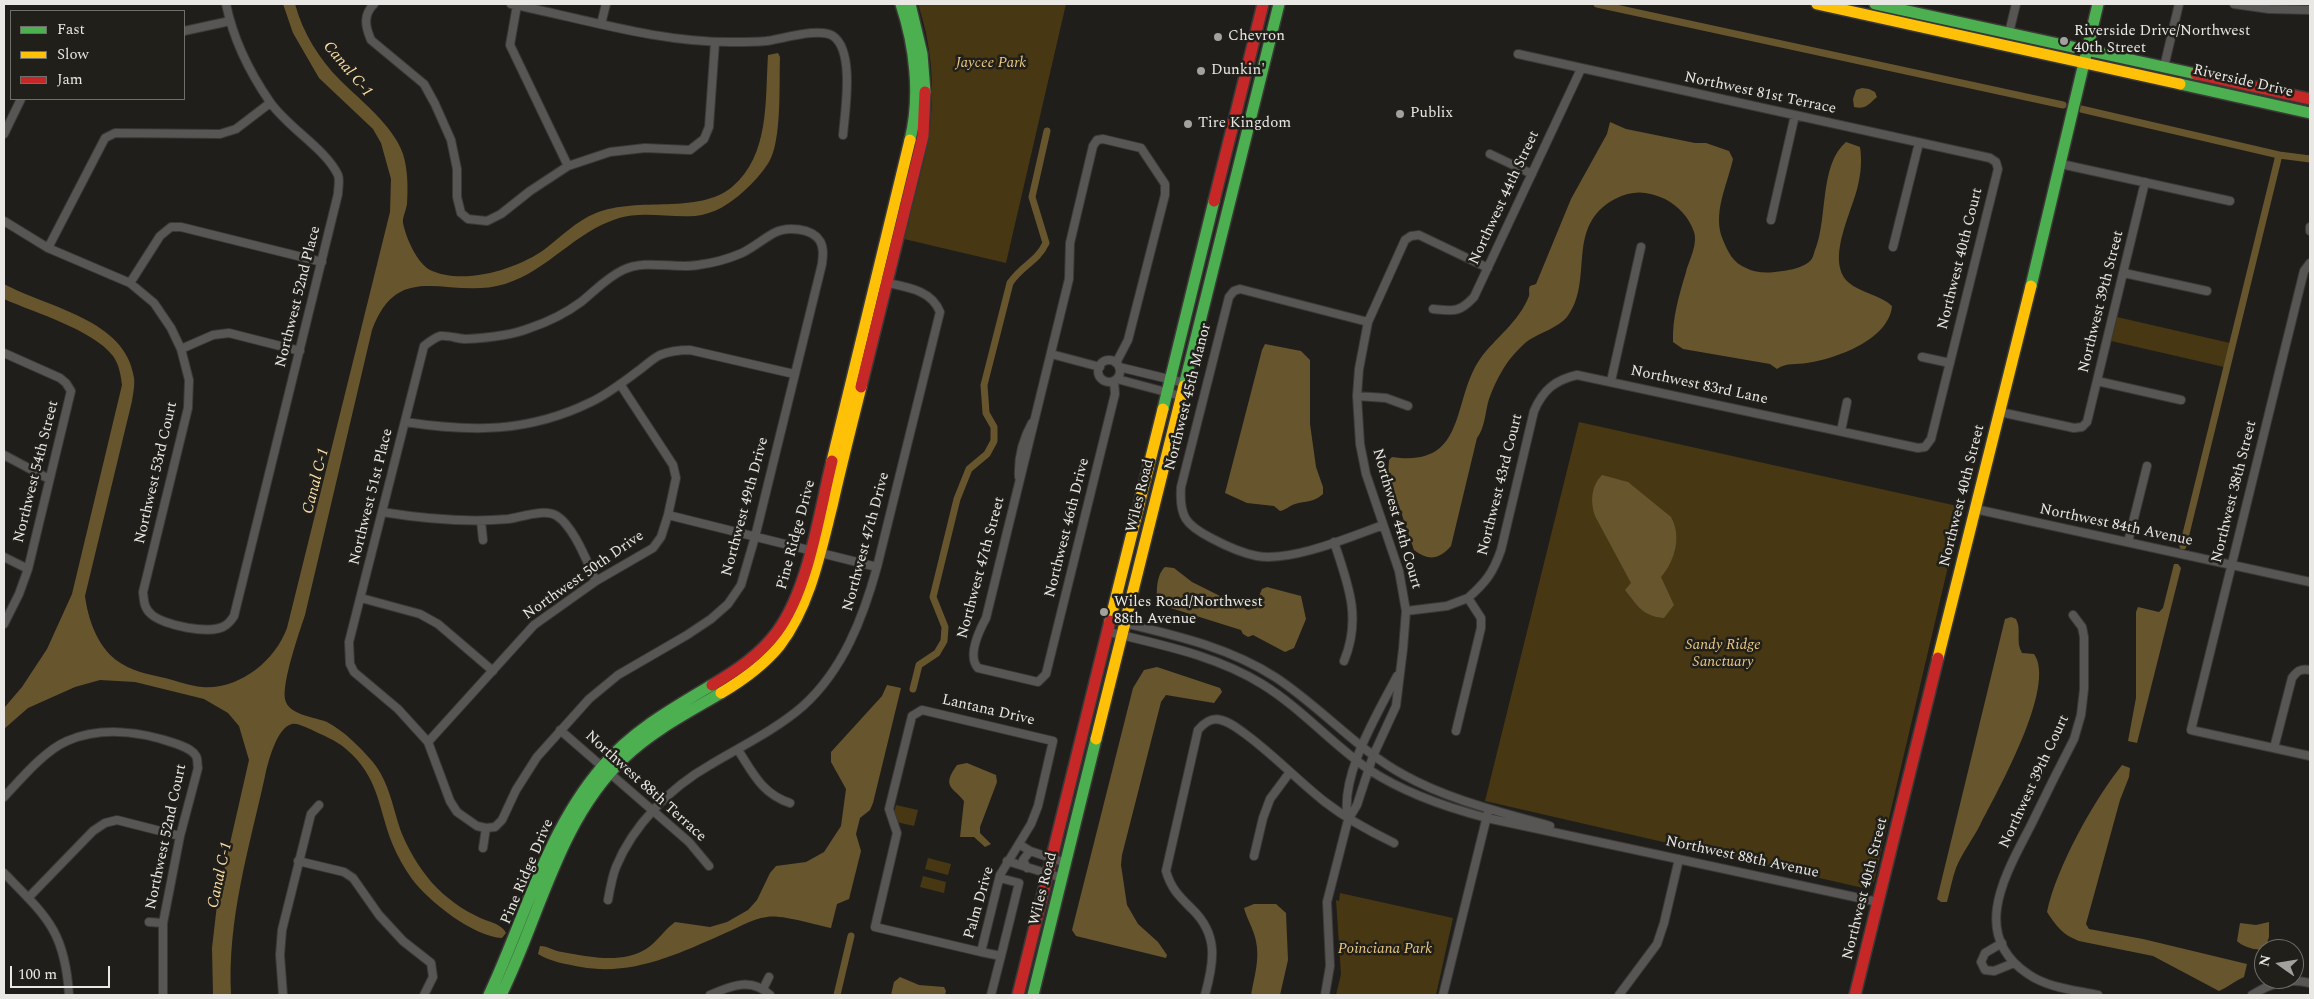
<!DOCTYPE html>
<html>
<head>
<meta charset="utf-8">
<style>
	body { margin:0 }
	#map { position:relative; width:2314px; height:999px; overflow:hidden; background:#201e1b; font-family:Spectral,serif }
	canvas { display:block }
	.frame { position:absolute; inset:0; border:5px solid #eae8e5; pointer-events:none }
	.legend { position:absolute; left:10px; top:10px; width:175px; height:90px; box-sizing:border-box; background:#211f1a; border:1px solid #716f6b; margin:0; padding:6px 9px; list-style:none; font-size:15px; color:#eae8e5 }
	.legend li { display:flex; align-items:center; gap:10px; height:25px }
	.legend b { width:25px; border:1px solid #716f6b }
	.north { position:absolute; left:2254px; top:939px; width:50px; height:50px; box-sizing:border-box; background:#211f1a; border:1px solid #716f6b; border-radius:50%; rotate:283deg; font-size:14px; font-weight:700; line-height:20px; text-align:center; color:#eae8e5 }
	.north::after { content:''; display:block; margin:auto; width:18px; height:22px; background:#a3a19e; clip-path:polygon(50% 0,100% 100%,50% 72%,0 100%) }
	.scale { position:absolute; left:10px; top:966px; width:100px; height:22px; box-sizing:border-box; border:2px solid #eae8e5; border-top:0; padding-left:6px; font-size:15px; line-height:18px; white-space:nowrap; color:#eae8e5; -webkit-text-stroke:4px #211f1a; paint-order:stroke }
</style>
</head>
<body>
<div id="map">
<canvas width="2314" height="999"></canvas>
<div class="frame"></div>
<ul class="legend">
<li><b style="height:6px;background:#4caf50"></b>Fast</li>
<li><b style="height:6px;background:#ffc107"></b>Slow</li>
<li><b style="height:6px;background:#c62828"></b>Jam</li>
</ul>
<div class="north">N</div>
<div class="scale">100 m</div>
</div>
<script>
const ctx = document.querySelector('canvas').getContext('2d');
ctx.lineJoin = 'round';
function paint(path, color) {
  ctx.fillStyle = color;
  ctx.fill(path, 'evenodd');
}
function strokePath(path, color, width, dash) {
  ctx.strokeStyle = color;
  ctx.lineWidth = width;
  ctx.lineCap = dash ? 'butt' : 'round';
  ctx.setLineDash(dash || []);
  ctx.stroke(path);
}
function label(font, color, halo, rows, align = 'center') {
  ctx.font = font + ' Spectral,serif';
  ctx.lineWidth = 5;
  ctx.setLineDash([]);
  ctx.textBaseline = 'middle';
  ctx.strokeStyle = halo;
  ctx.fillStyle = color;
  for (const [text, x, y, turn = 0] of rows) {
    ctx.save();
    ctx.translate(x, y);
    ctx.rotate((+turn || 0) * Math.PI / 180);
    ctx.textAlign = isNaN(turn) ? turn : align;
    if (halo) ctx.strokeText(text, 0, 0);
    ctx.fillText(text, 0, 0);
    ctx.restore();
  }
}
const green = new Path2D(`
	M 918,4 L 1066,4 L 1006,263 L 904,239 C 912,204 926,161 930,126 C 935,84 931,43 918,4 Z
	M 2117,317 L 2230,343 L 2224,367 L 2111,341 Z
	M 1579,422 L 1962,507 L 1874,882 L 1863,888 L 1485,801 Z
	M 896,805 L 918,810 L 914,826 L 896,822 L 894,813 Z
	M 928,858 L 951,864 L 948,875 L 925,869 Z
	M 923,876 L 946,882 L 944,893 L 920,887 Z
	M 1340,893 L 1453,918 L 1436,995 L 1336,995 L 1341,974 L 1336,900 L 1339,901 Z`);
const water = new Path2D(`
	M 283,4 L 295,4 C 303,33 319,59 340,80 C 361,101 393,125 403,154 C 408,170 408,188 407,204 C 406,211 402,218 403,223 C 406,238 417,263 430,270 C 463,286 518,269 545,249 C 562,236 576,221 596,213 C 639,196 698,215 732,187 C 770,155 765,100 768,55 L 778,53 L 780,57 C 779,84 782,140 769,162 C 762,173 754,182 744,191 C 730,204 714,214 695,216 C 670,218 643,211 619,218 C 574,232 549,270 505,284 C 449,301 399,257 372,330 L 305,615 C 299,633 282,682 285,699 C 288,715 315,717 327,722 C 344,731 360,747 372,761 C 390,782 393,810 402,834 C 410,853 423,874 437,888 C 451,902 469,914 488,921 C 494,923 503,926 506,933 L 502,938 C 474,937 428,901 412,879 C 404,868 397,855 392,843 C 378,807 379,777 346,749 C 336,740 322,735 310,729 C 304,727 298,723 292,724 C 277,727 268,762 265,776 C 249,849 227,919 231,995 L 213,995 L 212,948 L 218,896 L 249,760 L 239,726 L 228,713 L 204,699 L 135,682 L 100,680 L 75,687 L 28,708 L 4,729 L 4,708 L 22,687 L 47,649 L 72,594 L 122,385 C 121,376 119,364 113,356 C 92,329 35,313 4,299 L 4,284 C 48,308 126,319 134,378 C 135,385 133,394 132,401 L 85,596 C 88,619 97,645 116,660 C 131,671 147,674 165,678 C 177,681 190,686 202,687 C 239,690 275,661 287,628 L 390,212 L 391,179 L 381,143 L 373,129 L 319,78 L 293,33 Z
	M 1862,88 L 1869,89 L 1875,92 L 1877,97 C 1869,104 1865,110 1854,107 L 1853,99 L 1856,90 Z
	M 1610,122 L 1626,129 L 1695,143 L 1706,143 L 1729,151 L 1733,159 C 1727,186 1712,214 1723,240 C 1728,252 1733,263 1746,268 C 1758,274 1770,273 1783,271 C 1791,270 1805,267 1811,260 C 1813,258 1814,253 1815,250 C 1828,219 1819,165 1846,142 L 1860,147 C 1862,160 1861,173 1858,185 C 1853,210 1825,260 1848,282 C 1860,293 1881,295 1892,306 C 1889,340 1835,359 1807,363 C 1796,365 1787,362 1777,369 L 1770,364 L 1683,349 L 1673,342 C 1672,319 1679,295 1686,272 C 1689,261 1698,244 1694,232 C 1689,217 1678,206 1665,199 C 1647,191 1633,190 1615,199 C 1564,226 1595,280 1567,317 C 1559,327 1540,333 1529,340 C 1522,345 1515,353 1510,359 C 1501,371 1494,385 1489,399 C 1485,412 1485,428 1477,438 L 1451,546 C 1439,560 1428,561 1414,550 L 1388,474 L 1389,460 L 1392,457 C 1468,468 1451,401 1480,359 C 1495,338 1519,322 1529,296 C 1530,292 1528,290 1530,286 L 1536,284 L 1571,199 L 1607,134 Z
	M 1265,344 L 1301,351 L 1310,360 L 1310,424 L 1316,467 L 1323,487 L 1323,494 C 1315,502 1305,501 1295,504 C 1289,506 1286,510 1280,511 L 1274,506 L 1247,503 L 1225,493 L 1262,350 Z
	M 1602,475 L 1628,482 L 1671,517 C 1682,536 1675,561 1661,577 L 1674,605 L 1664,618 C 1642,616 1638,606 1625,590 L 1631,583 L 1595,516 C 1590,502 1591,486 1602,475 Z
	M 2174,564 L 2178,564 L 2181,568 L 2137,743 L 2128,741 L 2136,698 L 2136,612 L 2138,607 L 2159,612 L 2163,608 Z
	M 1165,567 L 1174,568 L 1192,582 L 1248,610 L 1254,608 L 1262,589 L 1267,587 L 1301,596 L 1306,619 L 1294,648 L 1285,652 L 1253,635 L 1248,637 L 1243,634 L 1241,630 L 1158,604 C 1156,593 1156,575 1165,567 Z
	M 2011,617 L 2016,619 C 2022,630 2015,641 2022,653 L 2034,654 C 2057,686 1997,792 1980,825 C 1973,839 1962,853 1956,868 C 1952,879 1950,891 1947,902 L 1941,902 L 1937,899 L 2005,619 Z
	M 1157,667 L 1220,688 L 1222,692 L 1214,703 L 1166,695 L 1161,702 L 1122,855 L 1121,865 L 1127,905 L 1138,924 L 1158,942 L 1167,955 L 1166,958 L 1076,936 L 1072,930 L 1133,688 L 1144,670 Z
	M 887,685 L 901,688 L 873,803 L 870,810 L 860,818 L 856,834 L 861,851 L 849,899 L 837,904 L 831,928 C 816,925 781,914 767,917 C 751,919 736,929 721,935 C 676,955 631,976 581,967 C 566,964 551,962 538,954 L 540,946 C 548,946 554,951 562,952 C 588,957 623,964 646,949 C 657,942 664,930 675,922 L 710,927 L 727,922 L 748,910 L 757,900 L 770,873 L 776,866 L 806,862 L 824,852 L 841,826 L 846,789 L 831,762 L 831,752 L 882,696 Z
	M 967,763 L 996,775 L 997,782 L 980,827 L 980,833 L 991,844 L 985,847 L 974,837 L 960,837 L 964,801 C 953,787 941,787 957,765 Z
	M 2122,765 L 2130,768 L 2129,777 L 2120,800 L 2086,924 L 2089,929 L 2143,939 L 2247,964 L 2244,977 C 2235,981 2228,987 2219,991 L 2153,956 L 2079,941 C 2063,935 2056,926 2047,912 C 2056,868 2094,800 2122,765 Z
	M 1254,904 L 1276,904 L 1286,913 L 1288,960 L 1280,995 L 1251,995 C 1254,977 1260,960 1256,941 C 1254,930 1247,919 1244,908 Z
	M 2269,922 L 2269,937 L 2265,949 C 2256,951 2243,947 2237,941 L 2240,923 L 2256,925 Z
	M 900,977 L 919,985 L 944,987 L 946,991 L 945,995 L 891,995 L 894,982 Z`);
const canal = new Path2D(`
	M 1597,4 L 2063,105
	M 2081,109 L 2279,155 L 2310,159
	M 2183,546 L 2279,155
	M 913,689 L 919,665 L 937,653 L 944,641 L 945,627 L 933,597 L 957,499 L 969,469 L 987,454 L 994,441 L 994,427 L 986,413 L 984,385 L 1010,283 C 1022,265 1037,262 1046,243 L 1032,197 L 1047,131
	M 837,995 L 851,936`);
const street = new Path2D(`
	M 374,4 C 363,15 365,26 371,40 L 424,84 L 435,104 L 451,140 L 457,169 L 457,197 L 461,213 L 468,219 L 487,221 L 501,214 L 530,191 L 568,166 L 610,152 L 645,148 L 690,150 L 704,139 L 709,127 L 715,42
	M 511,4 C 585,19 659,43 735,42 C 746,42 756,42 766,41 C 782,39 820,27 833,36 C 855,51 845,111 843,135
	M 2234,4 L 2269,9 L 2310,10
	M 517,5 L 510,45 L 568,166
	M 601,24 L 606,4
	M 184,31 L 230,21
	M 2009,33 L 2016,4
	M 2164,67 L 2179,4
	M 4,134 L 21,99
	M 1490,154 L 1532,174
	M 2061,164 L 2230,201
	M 1771,220 L 1795,115
	M 4,221 L 48,248 L 130,283 L 154,303 L 171,328 L 181,349 L 189,380 L 188,408 L 143,592 C 144,601 144,608 151,614 C 162,625 212,636 226,625 C 229,623 232,619 234,616 L 338,194 C 338,188 340,180 338,175 C 326,149 287,127 270,102 C 250,73 233,38 226,4
	M 2310,227 L 2310,231
	M 1893,247 L 1919,143
	M 48,248 L 105,138 L 115,133 L 220,134 L 236,129 L 270,103
	M 2310,263 L 2304,271 L 2191,730 L 2310,756
	M 2124,273 L 2207,291
	M 130,283 L 160,236 L 171,227 L 181,227 L 322,262
	M 1433,309 C 1454,311 1459,313 1474,297 L 1581,69
	M 1368,322 L 1240,289 L 1234,291 L 1229,297 L 1181,487 C 1179,517 1186,525 1211,538 C 1226,546 1241,553 1257,556 C 1292,562 1350,537 1383,525
	M 181,349 L 213,335 L 229,333 L 300,351
	M 4,353 L 60,378 L 66,383 L 71,391 L 28,569 L 19,594 L 4,624
	M 1051,354 L 1100,367
	M 1922,357 L 1950,363
	M1098 371a11 11 0 1 1 22 0a11 11 0 1 1-22 0Z
	M 1119,367 L 1185,383
	M 1117,379 L 1181,396
	M 1114,381 L 1115,394 L 1046,674 L 1038,682 L 978,668 C 967,656 979,631 986,618 L 1069,279 L 1070,243 L 1093,146 L 1097,140 L 1103,139 L 1141,148 L 1165,184 L 1165,195 L 1128,340 L 1116,363
	M 1611,381 L 1641,247
	M 2097,381 L 2181,400
	M 1357,396 L 1386,398 L 1408,406
	M 2000,412 L 2074,428 L 2082,427 L 2087,422 L 2145,182
	M 405,422 C 471,432 528,433 591,402 C 608,394 623,382 638,371 C 645,366 652,359 660,355 C 670,351 679,350 690,350 L 794,374
	M 1841,431 L 1847,402
	M 4,455 L 49,479
	M 1019,477 C 1018,457 1022,441 1032,423
	M 1975,509 L 2310,582
	M 382,512 C 425,519 465,523 508,519 C 522,517 545,508 557,516 C 574,527 587,562 596,581
	M 668,515 L 877,567
	M 481,521 L 483,540
	M 1334,542 C 1348,584 1362,618 1344,661
	M 2128,542 L 2147,466
	M 4,557 L 28,569
	M 361,598 L 420,614 L 438,624 L 493,671
	M 1406,611 L 1447,606 L 1468,598
	M 2073,615 L 2082,627 L 2084,637 L 2084,689 L 2081,715 L 2074,739 C 2059,768 2045,796 2031,825 C 2007,872 1968,934 2028,974 C 2048,988 2075,990 2098,995
	M 1112,620 C 1168,634 1225,645 1275,677 C 1321,707 1356,749 1404,775 C 1449,800 1501,812 1550,826
	M 1109,632 C 1161,645 1215,655 1262,684 C 1301,708 1331,743 1368,769 C 1404,793 1445,807 1487,818 L 1878,902
	M 560,730 L 689,842 L 709,866
	M 1456,731 L 1481,628 L 1481,618 L 1468,598 C 1486,582 1493,573 1501,550 L 1534,411 C 1543,390 1555,380 1577,375 L 1918,448 L 1925,447 L 1931,439 L 1998,169 L 1996,162 L 1990,158 L 1518,54
	M 428,742 L 534,625 L 596,581 L 653,548 L 661,537 L 668,515 L 676,478 L 673,465 L 620,384
	M 2274,748 L 2292,678 C 2297,671 2301,668 2310,670
	M 738,750 C 753,773 762,794 790,803
	M 4,797 C 21,779 44,751 67,741 C 102,726 143,732 177,744 C 184,747 192,749 196,756 C 198,759 197,764 198,768 L 180,836 L 163,923 L 163,995
	M 1348,820 C 1339,776 1377,715 1397,676
	M 1019,844 L 1030,851 L 1066,863
	M 483,848 L 486,828 L 495,827 L 502,820 L 516,790 L 537,757 L 589,699 L 618,675 L 687,635 L 711,619 L 728,604 L 741,585 L 755,537 L 822,264 C 823,256 824,248 820,241 C 812,228 787,226 774,233 C 763,239 754,247 742,253 C 728,259 714,263 698,265 C 674,269 646,259 623,270 C 606,278 595,291 581,302 C 566,313 548,322 530,328 C 510,336 488,338 466,339 C 458,339 449,335 440,336 C 434,338 429,342 424,346 L 349,642 L 350,664 L 354,672 L 398,709 L 428,742 L 450,801 L 457,812 L 477,826 L 486,828
	M 1254,856 L 1263,818 L 1270,799 L 1290,772
	M 298,861 L 344,872 L 353,878 L 379,915 L 403,941 L 431,963 L 433,977 L 424,995
	M 1007,861 L 1062,878
	M 1027,868 L 1023,860 L 1030,851
	M 4,873 C 47,917 65,931 69,995
	M 1000,878 L 1019,883 L 1001,956
	M 28,898 L 93,831 L 105,823 L 117,820 L 180,836
	M 608,900 C 610,889 612,877 616,867 C 633,825 671,787 710,765 C 740,747 777,729 803,706 C 843,670 863,618 877,567 L 940,312 C 931,289 905,287 883,282
	M 149,922 L 163,923
	M 2002,943 L 1985,953 L 1981,962 L 1985,970 L 1994,971 L 2014,963
	M 981,952 L 875,927 L 897,833 L 889,809 L 912,716 L 922,710 L 1053,741 L 1038,806 L 1031,824 L 1000,875 L 981,952 L 1001,956 L 991,995
	M 763,989 L 769,977
	M 283,995 L 280,955 L 282,930 L 311,814 L 319,805
	M 710,995 C 730,986 751,977 770,995
	M 1205,995 C 1214,962 1219,935 1192,909 C 1180,897 1171,889 1166,871 L 1198,730 C 1204,723 1211,717 1221,720 C 1230,722 1237,728 1244,733 C 1273,754 1297,780 1325,802 C 1347,819 1369,831 1394,843
	M 1325,995 L 1330,966 L 1327,902 L 1348,820 L 1357,805 L 1373,756 L 1396,706 L 1403,649 L 1406,611 L 1399,571 L 1366,474 L 1360,444 L 1357,396 L 1359,369 L 1368,322 L 1405,240 L 1411,236 L 1419,235 L 1488,268
	M 1443,995 L 1488,812
	M 1619,995 L 1657,944 L 1664,923 L 1679,859
	M 2252,995 C 2271,983 2288,978 2310,983`);
const fast = new Path2D(`
	M 901,4 C 915,46 921,96 910,140
	M 910,4 L 922,54 L 925,92
	M 1875,4 L 2196,74
	M 2180,84 L 2310,113
	M 2031,286 L 2098,4
	M 1184,386 L 1279,4
	M 1163,409 L 1214,201
	M 489,995 C 525,919 546,832 602,767 C 631,732 673,708 712,685
	M 501,995 C 540,916 558,821 624,758 C 652,731 687,713 721,693
	M 1033,995 L 1096,739`);
const slow = new Path2D(`
	M 1817,4 L 2180,84
	M 832,461 L 910,140
	M 1110,621 L 1163,409
	M 1938,658 L 2031,286
	M 721,693 C 743,680 764,665 780,645 C 810,605 820,553 832,506 C 841,466 851,427 861,387
	M 1096,739 L 1184,386`);
const jam = new Path2D(`
	M 2196,74 L 2310,99
	M 1214,201 L 1263,4
	M 861,387 L 923,136 L 925,92
	M 712,685 C 736,671 760,655 777,632 C 809,589 819,513 832,461
	M 1018,995 L 1110,621
	M 1855,995 L 1938,658`);
const markers = [
	[1218,37,5,"#a3a19e"],
	[2064,41,5,"#a3a19e"],
	[1201,71,5,"#a3a19e"],
	[1400,114,5,"#a3a19e"],
	[1188,124,5,"#a3a19e"],
	[1104,612,5,"#a3a19e"]
];
const poiNames = [
	["Riverside Drive/Northwest",2074,32],
	["40th Street",2074,49],
	["Chevron",1228,37],
	["Dunkin'",1211,71],
	["Publix",1410,114],
	["Tire Kingdom",1198,124],
	["Wiles Road/Northwest",1114,603],
	["88th Avenue",1114,620]
];
const parkNames = [
	["Jaycee Park",991,64],
	["Sandy Ridge",1723,646],
	["Sanctuary",1723,663],
	["Poinciana Park",1385,950]
];
const streetNames = [
	["Riverside Drive",2243,82,13],
	["Northwest 81st Terrace",1760,94,12],
	["Northwest 44th Street",1505,198,-65],
	["Northwest 40th Court",1961,259,-76],
	["Northwest 52nd Place",299,297,-76],
	["Northwest 39th Street",2102,302,-76],
	["Northwest 83rd Lane",1699,386,12],
	["Northwest 45th Manor",1189,397,-76],
	["Northwest 54th Street",37,472,-76],
	["Northwest 53rd Court",157,473,-77],
	["Northwest 43rd Court",1501,485,-76],
	["Northwest 38th Street",2235,492,-76],
	["Wiles Road",1141,496,-76],
	["Northwest 40th Street",1963,496,-76],
	["Northwest 51st Place",372,497,-76],
	["Northwest 49th Drive",746,507,-75],
	["Northwest 44th Court",1396,519,74],
	["Northwest 84th Avenue",2116,526,12],
	["Northwest 46th Drive",1068,528,-76],
	["Pine Ridge Drive",797,535,-75],
	["Northwest 47th Drive",867,542,-75],
	["Northwest 47th Street",982,568,-75],
	["Northwest 50th Drive",584,576,-35],
	["Lantana Drive",988,711,13],
	["Northwest 39th Court",2035,782,-65],
	["Northwest 88th Terrace",645,787,42],
	["Northwest 52nd Court",167,837,-78],
	["Northwest 88th Avenue",1742,858,12],
	["Pine Ridge Drive",528,872,-67],
	["Wiles Road",1044,889,-76],
	["Northwest 40th Street",1866,889,-76],
	["Palm Drive",980,903,-74]
];
const waterNames = [
	["Canal C-1",347,70,50],
	["Canal C-1",317,481,-76],
	["Canal C-1",221,875,-78]
];
paint(green, '#473712');
paint(water, '#67552d');
strokePath(canal, '#67552d', 7);
strokePath(street, '#3a3936', 10);
strokePath(fast, '#3a3936', 14);
strokePath(slow, '#3a3936', 14);
strokePath(jam, '#3a3936', 14);
strokePath(street, '#575654', 8);
strokePath(fast, '#4caf50', 11);
strokePath(slow, '#ffc107', 11);
strokePath(jam, '#c62828', 11);
for (const [x, y, r, color] of markers) {
  const dot = new Path2D();
  dot.arc(x, y, r, 0, 2 * Math.PI);
  ctx.fillStyle = color;
  ctx.fill(dot);
  strokePath(dot, '#211f1a', 2);
}
label('15px', '#eae8e5', '#211f1a', poiNames, 'left');
label('italic 15px', '#eac882', '#211f1a', parkNames);
label('15px', '#eae8e5', '#211f1a', streetNames);
label('italic 16px', '#fbdfa9', '#211f1a', waterNames);
</script>
</body>
</html>
